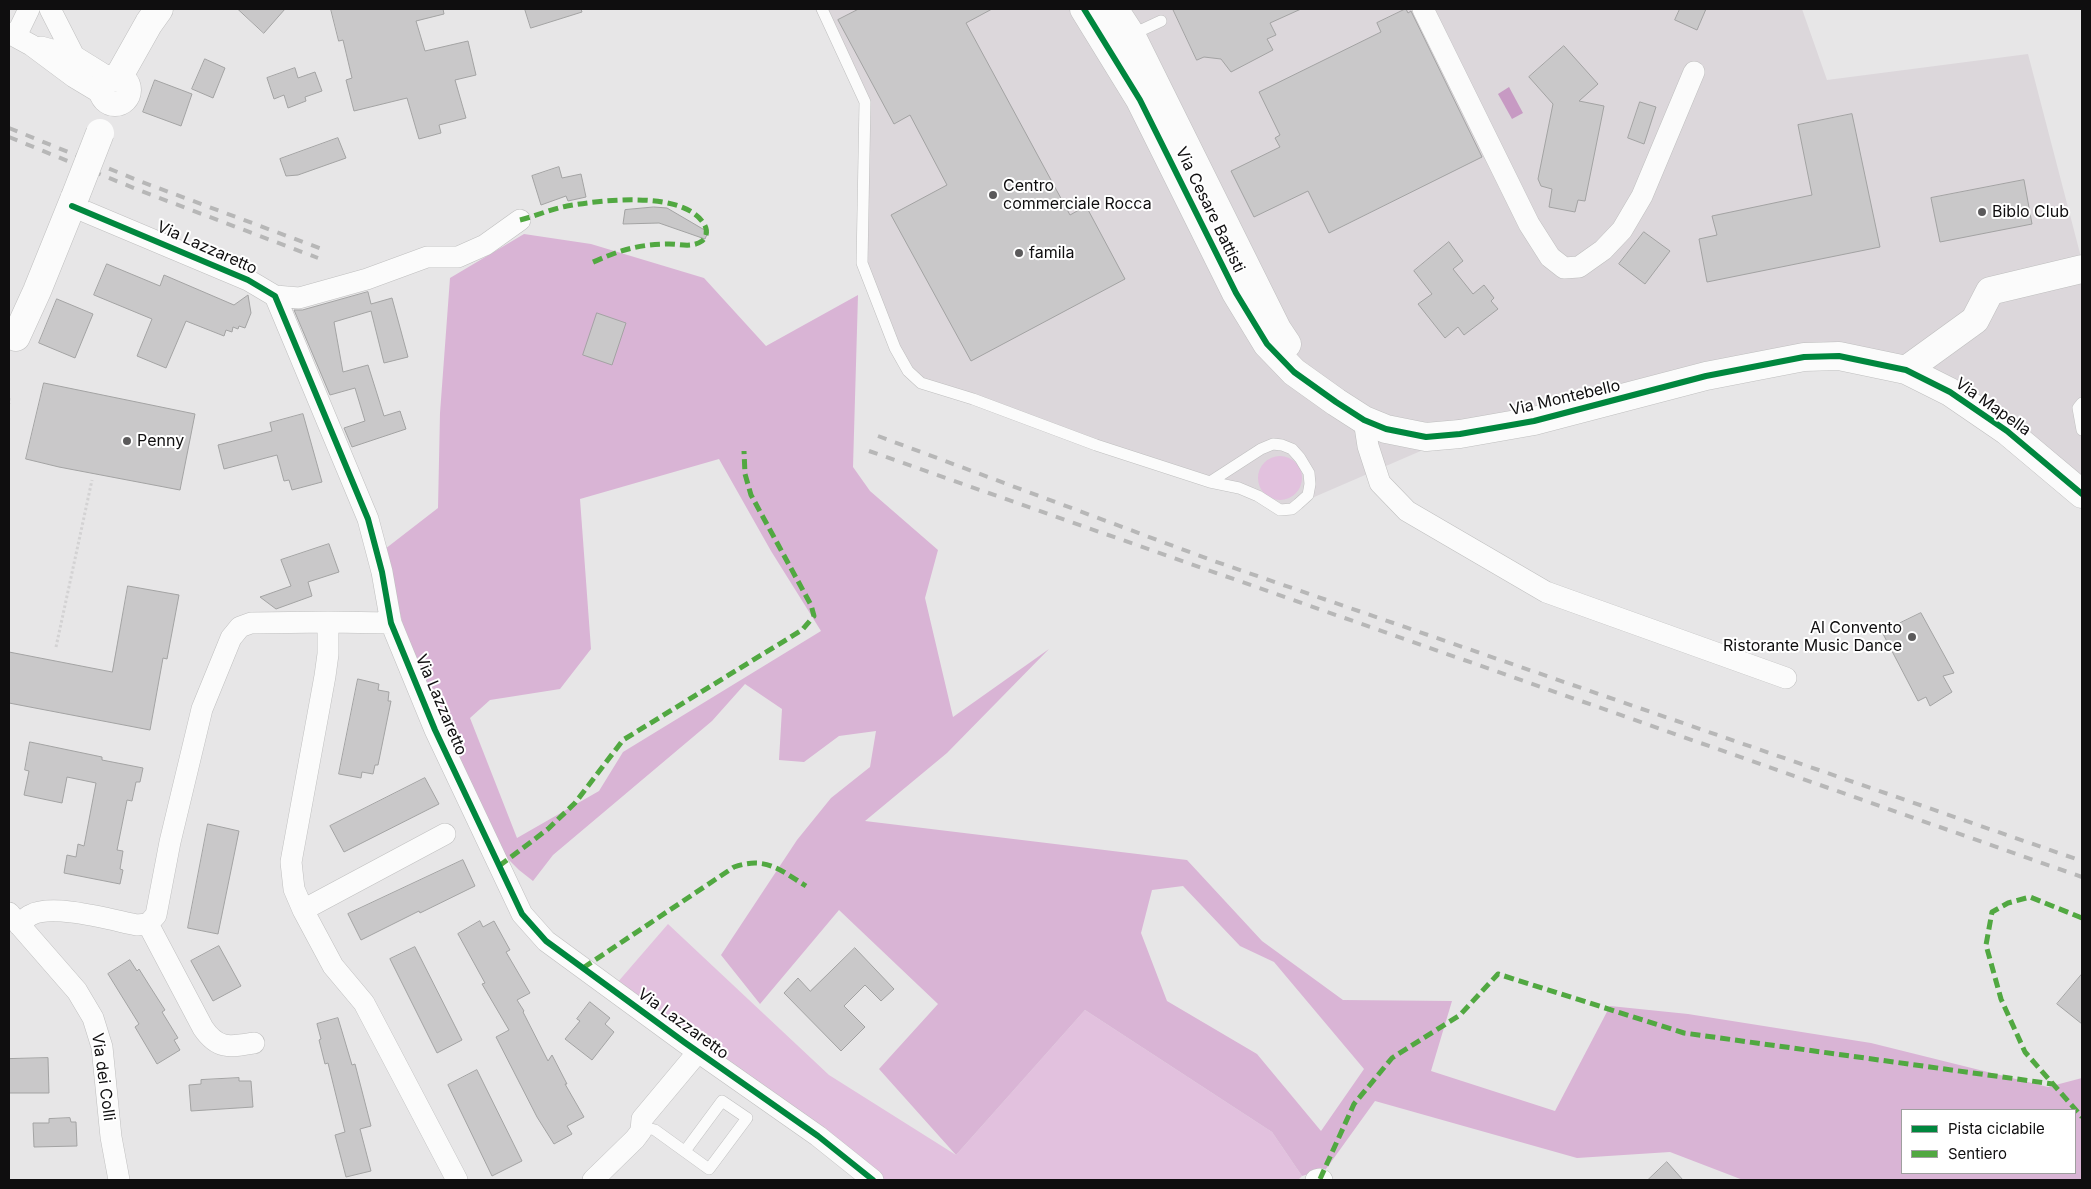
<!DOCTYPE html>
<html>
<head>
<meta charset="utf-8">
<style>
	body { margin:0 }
	#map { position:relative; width:2091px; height:1189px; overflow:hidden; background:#e7e6e7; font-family:Inter,sans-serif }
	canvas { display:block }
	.frame { position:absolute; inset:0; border:10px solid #0f0e0f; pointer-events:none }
	.legend { position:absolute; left:1901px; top:1109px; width:175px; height:65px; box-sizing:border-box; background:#fff; border:1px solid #9f9f9f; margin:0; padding:6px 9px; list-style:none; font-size:15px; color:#0f0e0f }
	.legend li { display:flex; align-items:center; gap:10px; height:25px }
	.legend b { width:25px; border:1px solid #9f9f9f }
</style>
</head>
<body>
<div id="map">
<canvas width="2091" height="1189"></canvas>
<div class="frame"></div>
<ul class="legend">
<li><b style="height:6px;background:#00873e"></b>Pista ciclabile</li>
<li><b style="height:6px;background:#51a841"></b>Sentiero</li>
</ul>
</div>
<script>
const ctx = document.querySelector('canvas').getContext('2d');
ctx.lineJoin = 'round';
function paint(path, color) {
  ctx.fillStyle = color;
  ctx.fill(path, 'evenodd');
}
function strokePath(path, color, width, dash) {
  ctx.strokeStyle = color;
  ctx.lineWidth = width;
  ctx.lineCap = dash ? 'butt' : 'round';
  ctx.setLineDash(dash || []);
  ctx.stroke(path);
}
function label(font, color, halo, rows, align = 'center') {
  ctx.font = font + ' Inter,sans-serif';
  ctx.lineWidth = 4;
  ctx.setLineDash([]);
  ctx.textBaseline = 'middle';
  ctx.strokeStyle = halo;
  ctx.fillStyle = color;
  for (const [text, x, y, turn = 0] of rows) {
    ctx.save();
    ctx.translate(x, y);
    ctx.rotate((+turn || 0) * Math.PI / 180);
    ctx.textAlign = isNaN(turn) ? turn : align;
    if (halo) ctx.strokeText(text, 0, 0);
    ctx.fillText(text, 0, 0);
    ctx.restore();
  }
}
const built = new Path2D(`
	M 815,9 L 1802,9 L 1827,80 L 2028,54 L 2082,261 L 2082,494 L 1950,392 L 1839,356 L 1460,434 L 1298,504 L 1292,509 L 921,383 L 908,371 L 862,263 L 865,102 Z`);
const green = new Path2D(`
	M1258 478a22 22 0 1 1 44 0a22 22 0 1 1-44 0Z
	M 668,924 L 829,1075 L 956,1155 L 1085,1010 L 1272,1132 L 1302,1176 L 1298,1180 L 873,1180 L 617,983 Z`);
const forest = new Path2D(`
	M 524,234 L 591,244 L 704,278 L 766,346 L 858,295 L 853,467 L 870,491 L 938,550 L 925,598 L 953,717 L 1049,649 L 947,753 L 865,821 L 1187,860 L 1262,941 L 1343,1000 L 1452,1001 L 1431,1071 L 1555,1111 L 1610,1006 L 1688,1014 L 1871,1043 L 2048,1087 L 2082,1078 L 2082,1180 L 1743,1180 L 1670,1152 L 1577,1158 L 1375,1101 L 1326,1169 L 1302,1176 L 1272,1132 L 1085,1010 L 956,1155 L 879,1069 L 938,1004 L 839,910 L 760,1004 L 721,955 L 797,840 L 831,798 L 870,767 L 876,731 L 839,736 L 804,762 L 779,760 L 782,709 L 745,684 L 712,721 L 553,855 L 533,881 L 519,870 L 498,849 L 404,630 L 385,549 L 438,508 L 440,413 L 450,278 ZM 719,459 L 771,551 L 821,631 L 623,752 L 599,791 L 517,838 L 470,718 L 490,700 L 560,689 L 591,649 L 580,499 ZM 1183,886 L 1240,946 L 1274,962 L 1364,1069 L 1321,1131 L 1257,1054 L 1167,1001 L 1141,933 L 1152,890 ZM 1902,1110 L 2075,1110 L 2075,1173 L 1902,1173 Z`);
const water = new Path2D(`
	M 1509,87 L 1523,113 L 1512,119 L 1498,94 Z`);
const building = new Path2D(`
	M 238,9 L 285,9 L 264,33 Z
	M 331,9 L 443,9 L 444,14 L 416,21 L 425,51 L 468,41 L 476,75 L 455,80 L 466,118 L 439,125 L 441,133 L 419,139 L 407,98 L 354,111 L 346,80 L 352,78 L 343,40 L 339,41 Z
	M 525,9 L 581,9 L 582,12 L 531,28 Z
	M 859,9 L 992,9 L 966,23 L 1070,215 L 1086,206 L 1125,279 L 971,361 L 891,215 L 947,185 L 910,115 L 894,124 L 838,20 Z
	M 1173,9 L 1301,9 L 1270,23 L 1276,35 L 1267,39 L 1273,50 L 1231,72 L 1221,59 L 1204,57 L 1197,60 Z
	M 1406,9 L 1408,13 L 1411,11 L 1482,157 L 1329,233 L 1308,191 L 1254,217 L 1231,171 L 1280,147 L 1275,138 L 1280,135 L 1259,92 L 1381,32 L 1377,23 Z
	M 1680,9 L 1706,9 L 1697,30 L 1675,20 Z
	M 1564,46 L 1598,84 L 1579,101 L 1604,106 L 1585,201 L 1578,200 L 1575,212 L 1549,207 L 1552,189 L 1541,186 L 1538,179 L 1553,104 L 1529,77 Z
	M 205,59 L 225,68 L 213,98 L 192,89 Z
	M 295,68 L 298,78 L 315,72 L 322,91 L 305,97 L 306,101 L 288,108 L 284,95 L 274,99 L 267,78 Z
	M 155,80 L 192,94 L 181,126 L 143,112 Z
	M 1640,102 L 1656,107 L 1644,144 L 1628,138 Z
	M 1852,114 L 1880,247 L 1707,282 L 1699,239 L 1717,235 L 1712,216 L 1812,195 L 1798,125 Z
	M 338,138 L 346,158 L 298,175 L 286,176 L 280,159 Z
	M 559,167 L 562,178 L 581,174 L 586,197 L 568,201 L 566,196 L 541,205 L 532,176 Z
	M 2024,180 L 2032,224 L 1940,242 L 1931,198 Z
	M 654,207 L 667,208 L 708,232 L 705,239 L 659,223 L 623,224 L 625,210 Z
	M 1644,232 L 1670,251 L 1645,284 L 1619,264 Z
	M 1449,242 L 1463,261 L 1453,269 L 1473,294 L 1484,285 L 1494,298 L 1491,301 L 1498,309 L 1464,335 L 1458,327 L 1445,338 L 1418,304 L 1432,294 L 1414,271 Z
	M 107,264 L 160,286 L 164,275 L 234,305 L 248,295 L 251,313 L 245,328 L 239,326 L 238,329 L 233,327 L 232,332 L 226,330 L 224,336 L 186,321 L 166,368 L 137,356 L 152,319 L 94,295 Z
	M 368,292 L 371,304 L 392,298 L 408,357 L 384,363 L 371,311 L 334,322 L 343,372 L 368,365 L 384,416 L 400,411 L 406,429 L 352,447 L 344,428 L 365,421 L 355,388 L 330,395 L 294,310 L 302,310 Z
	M 57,299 L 93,314 L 75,358 L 39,343 Z
	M 597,313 L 626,323 L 612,365 L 583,355 Z
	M 44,383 L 195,414 L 180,490 L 59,467 L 26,459 Z
	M 303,414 L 322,482 L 292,490 L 289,480 L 284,481 L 277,455 L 224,469 L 218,445 L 272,431 L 270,423 Z
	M 329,544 L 339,572 L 308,582 L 312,596 L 276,609 L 260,597 L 291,586 L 281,560 Z
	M 128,586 L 179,595 L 167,659 L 163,658 L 150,730 L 9,703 L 9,652 L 112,672 Z
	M 1921,613 L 1954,673 L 1943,676 L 1952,692 L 1930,706 L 1926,697 L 1918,701 L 1882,632 Z
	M 358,679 L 379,684 L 378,690 L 389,692 L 388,701 L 391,701 L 378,765 L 375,765 L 373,774 L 362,772 L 361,778 L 339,774 Z
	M 30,742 L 102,757 L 102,760 L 143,768 L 140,782 L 136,782 L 132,801 L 127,800 L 117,850 L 123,851 L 120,869 L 123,870 L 120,884 L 64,873 L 67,855 L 76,857 L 78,844 L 84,846 L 96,783 L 67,777 L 62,803 L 24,795 L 29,771 L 25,770 Z
	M 425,778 L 439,804 L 344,852 L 330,826 Z
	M 208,824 L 239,831 L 218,934 L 188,928 Z
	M 463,860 L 475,886 L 420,913 L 419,911 L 361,940 L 348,914 Z
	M 480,921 L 483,927 L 494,921 L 510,950 L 506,952 L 530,993 L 517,1000 L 524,1011 L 523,1012 L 548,1061 L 552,1055 L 567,1084 L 565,1084 L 584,1117 L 567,1126 L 572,1134 L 554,1144 L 537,1117 L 496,1037 L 509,1030 L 482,984 L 485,983 L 458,934 Z
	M 219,946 L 241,986 L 213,1001 L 191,961 Z
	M 415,947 L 462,1040 L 437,1053 L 390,959 Z
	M 855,948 L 894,989 L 881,1001 L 865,985 L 844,1006 L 865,1027 L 841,1051 L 784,993 L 798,978 L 810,991 Z
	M 130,960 L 137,971 L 139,969 L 149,985 L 165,1010 L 162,1012 L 178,1038 L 174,1040 L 180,1050 L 157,1064 L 135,1027 L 139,1024 L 108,974 Z
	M 2082,974 L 2082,1024 L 2057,1004 Z
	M 590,1002 L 610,1018 L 605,1024 L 614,1032 L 592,1060 L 565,1039 L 580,1021 L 577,1019 Z
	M 338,1018 L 352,1065 L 355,1064 L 371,1126 L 360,1129 L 371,1171 L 346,1177 L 335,1135 L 345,1132 L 328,1063 L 325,1064 L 319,1040 L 321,1039 L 317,1024 Z
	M 48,1058 L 49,1093 L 9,1093 L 9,1059 Z
	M 477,1070 L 522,1161 L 492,1176 L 448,1085 Z
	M 239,1078 L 239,1081 L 251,1081 L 253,1107 L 191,1111 L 189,1085 L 201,1084 L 201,1080 Z
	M 70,1118 L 71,1122 L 76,1122 L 77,1146 L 34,1147 L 33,1123 L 49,1123 L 49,1119 Z
	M 1667,1162 L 1683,1180 L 1648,1180 Z`);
const path = new Path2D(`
	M 9,398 L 9,404
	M 56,647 L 92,480`);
const service = new Path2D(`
	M 822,9 L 865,102 L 862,263 L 895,348 L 908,371 L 921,383 L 973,399 L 1096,445 L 1210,482 L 1239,488 L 1258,496 L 1280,510 L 1292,509 L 1298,504 L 1308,495 L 1310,484 L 1309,473 L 1300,458 L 1292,449 L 1282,445 L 1273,444 L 1261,449 L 1210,482
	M 1131,35 L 1161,21
	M 2082,403 L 2078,408 L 2082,430
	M 641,1131 L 647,1128 L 655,1130 L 709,1169 L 747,1118 L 722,1101 L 685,1151`);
const minor = new Path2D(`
	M 50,9 L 74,56
	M 1423,9 L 1529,224 L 1550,257 L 1564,268 L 1579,267 L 1603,250 L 1622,230 L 1642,196 L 1694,72
	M 9,33 L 31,45 L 74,77 L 104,95
	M 16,36 L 29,9
	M 41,47 L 74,56 L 111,79
	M 72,206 L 248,280 L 275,296 L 368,519 L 382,572 L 391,623 L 435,730 L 522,914 L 546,941 L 684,1042 L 818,1136 L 873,1180
	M 275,296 L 299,298 L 367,279 L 427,257 L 458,257 L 485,245 L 520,220
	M 1364,420 L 1368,446 L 1380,483 L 1407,511 L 1546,592 L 1786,678
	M 328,622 L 391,623
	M 303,910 L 445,834
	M 9,913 L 77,991 L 93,1018 L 102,1047 L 111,1137 L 119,1180
	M 148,924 L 203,1028 C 218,1050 230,1047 254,1043
	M 19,925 C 22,922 26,917 31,915 C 52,903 112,920 137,925 L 148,924 L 156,915 L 170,842 L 202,709 L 231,638 L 240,627 L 251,623 L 328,622 L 328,654 L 325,676 L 291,862 L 294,889 L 303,910 L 333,966 L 364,1003 L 457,1180
	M 593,1180 L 635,1139 L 641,1131 L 642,1119 L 698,1052
	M 1316,1180 L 1320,1179 L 1322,1180`);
const tertiary = new Path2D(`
	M 1084,9 L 1140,100 L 1236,293 L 1267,344 L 1294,372 L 1336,402 L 1364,420 L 1386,429 L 1426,437 L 1460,434 L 1534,421 L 1706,376 L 1804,357 L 1839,356 L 1906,370 L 1950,392 L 2007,431 L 2082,494
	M 1114,9 L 1131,35 L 1277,329 L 1287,344
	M 1906,370 L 1975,320 L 1990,291 L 2082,269`);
const secondary = new Path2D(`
	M 118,78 L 149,23 L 159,9
	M103 90a12 12 0 1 1 24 0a12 12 0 1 1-24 0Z
	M 16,337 L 37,291 L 75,197`);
const rail = new Path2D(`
	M 9,128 L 142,182 L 322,249
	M 9,137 L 141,191 L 318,258
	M 878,436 L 1211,560 L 2082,861
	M 869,451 L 2082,877`);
const secondaryBridge = new Path2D(`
	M 75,197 L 100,133`);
const quiet = new Path2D(`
	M 520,220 C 536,216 551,209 567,206 C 601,200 684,190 704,224 C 708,230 707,237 702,241 C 692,248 680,244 669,244 C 638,244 617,251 589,264
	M 499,866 L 548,829 L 575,803 L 623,740 L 802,630 L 814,616 L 811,605 L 751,495 L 745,474 L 744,451
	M 2082,918 L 2030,897 L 2008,903 L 1992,912 L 1986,945 L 2001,999 L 2025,1052 L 2082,1117
	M 583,968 L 734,867 C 766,856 780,870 806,886
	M 1320,1179 L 1354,1104 L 1392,1058 L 1460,1015 L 1498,974 L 1684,1033 L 2053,1084`);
const cycleway = new Path2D(`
	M 1084,9 L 1140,100 L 1236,293 L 1267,344 L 1294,372 L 1336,402 L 1364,420 L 1386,429 L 1426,437 L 1460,434 L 1534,421 L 1706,376 L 1804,357 L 1839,356 L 1906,370 L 1950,392 L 2007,431 L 2082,494
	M 72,206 L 248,280 L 275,296 L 368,519 L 382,572 L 391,623 L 435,730 L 522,914 L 546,941 L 684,1042 L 818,1136 L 873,1180`);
const markers = [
	[993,195,5,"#5b5a5b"],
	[1982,212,5,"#5b5a5b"],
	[1019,253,5,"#5b5a5b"],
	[127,441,5,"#5b5a5b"],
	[1912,637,5,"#5b5a5b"]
];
const poiNames = [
	["Centro",1003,186],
	["commerciale Rocca",1003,204],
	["Biblo Club",1992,212],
	["famila",1029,253],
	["Penny",137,441],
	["Al Convento",1902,628,"right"],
	["Ristorante Music Dance",1902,646,"right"]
];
const streetNames = [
	["Via Cesare Battisti",1210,210,64],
	["Via Lazzaretto",207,248,24],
	["Via Montebello",1565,398,-13],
	["Via Mapella",1993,407,35],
	["Via Lazzaretto",441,705,67],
	["Via Lazzaretto",683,1024,36],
	["Via dei Colli",103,1077,82]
];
paint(built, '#dcd7db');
paint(green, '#e2c1de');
paint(forest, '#d9b4d5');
paint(water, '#c79ac3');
paint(building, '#c9c8c9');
strokePath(building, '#a3a3a3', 1);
strokePath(service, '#bfbfbf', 12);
strokePath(minor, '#bfbfbf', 22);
strokePath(tertiary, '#bfbfbf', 29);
strokePath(secondary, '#bfbfbf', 29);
strokePath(path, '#d3d2d3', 3, [2.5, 2.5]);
strokePath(service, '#fbfbfb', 11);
strokePath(minor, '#fbfbfb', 21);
strokePath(tertiary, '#fbfbfb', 28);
strokePath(secondary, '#fbfbfb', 28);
strokePath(rail, '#b7b7b7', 4, [9, 9]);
strokePath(secondaryBridge, '#bfbfbf', 29, []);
strokePath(secondaryBridge, '#fbfbfb', 28);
strokePath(quiet, '#51a841', 5, [10, 5]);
strokePath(cycleway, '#00873e', 6);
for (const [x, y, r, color] of markers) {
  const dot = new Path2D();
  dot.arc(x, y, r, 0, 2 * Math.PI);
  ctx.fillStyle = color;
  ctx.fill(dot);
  strokePath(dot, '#fff', 2);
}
label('16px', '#0f0e0f', '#fff', poiNames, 'left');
label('16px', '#0f0e0f', '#fff', streetNames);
</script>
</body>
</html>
